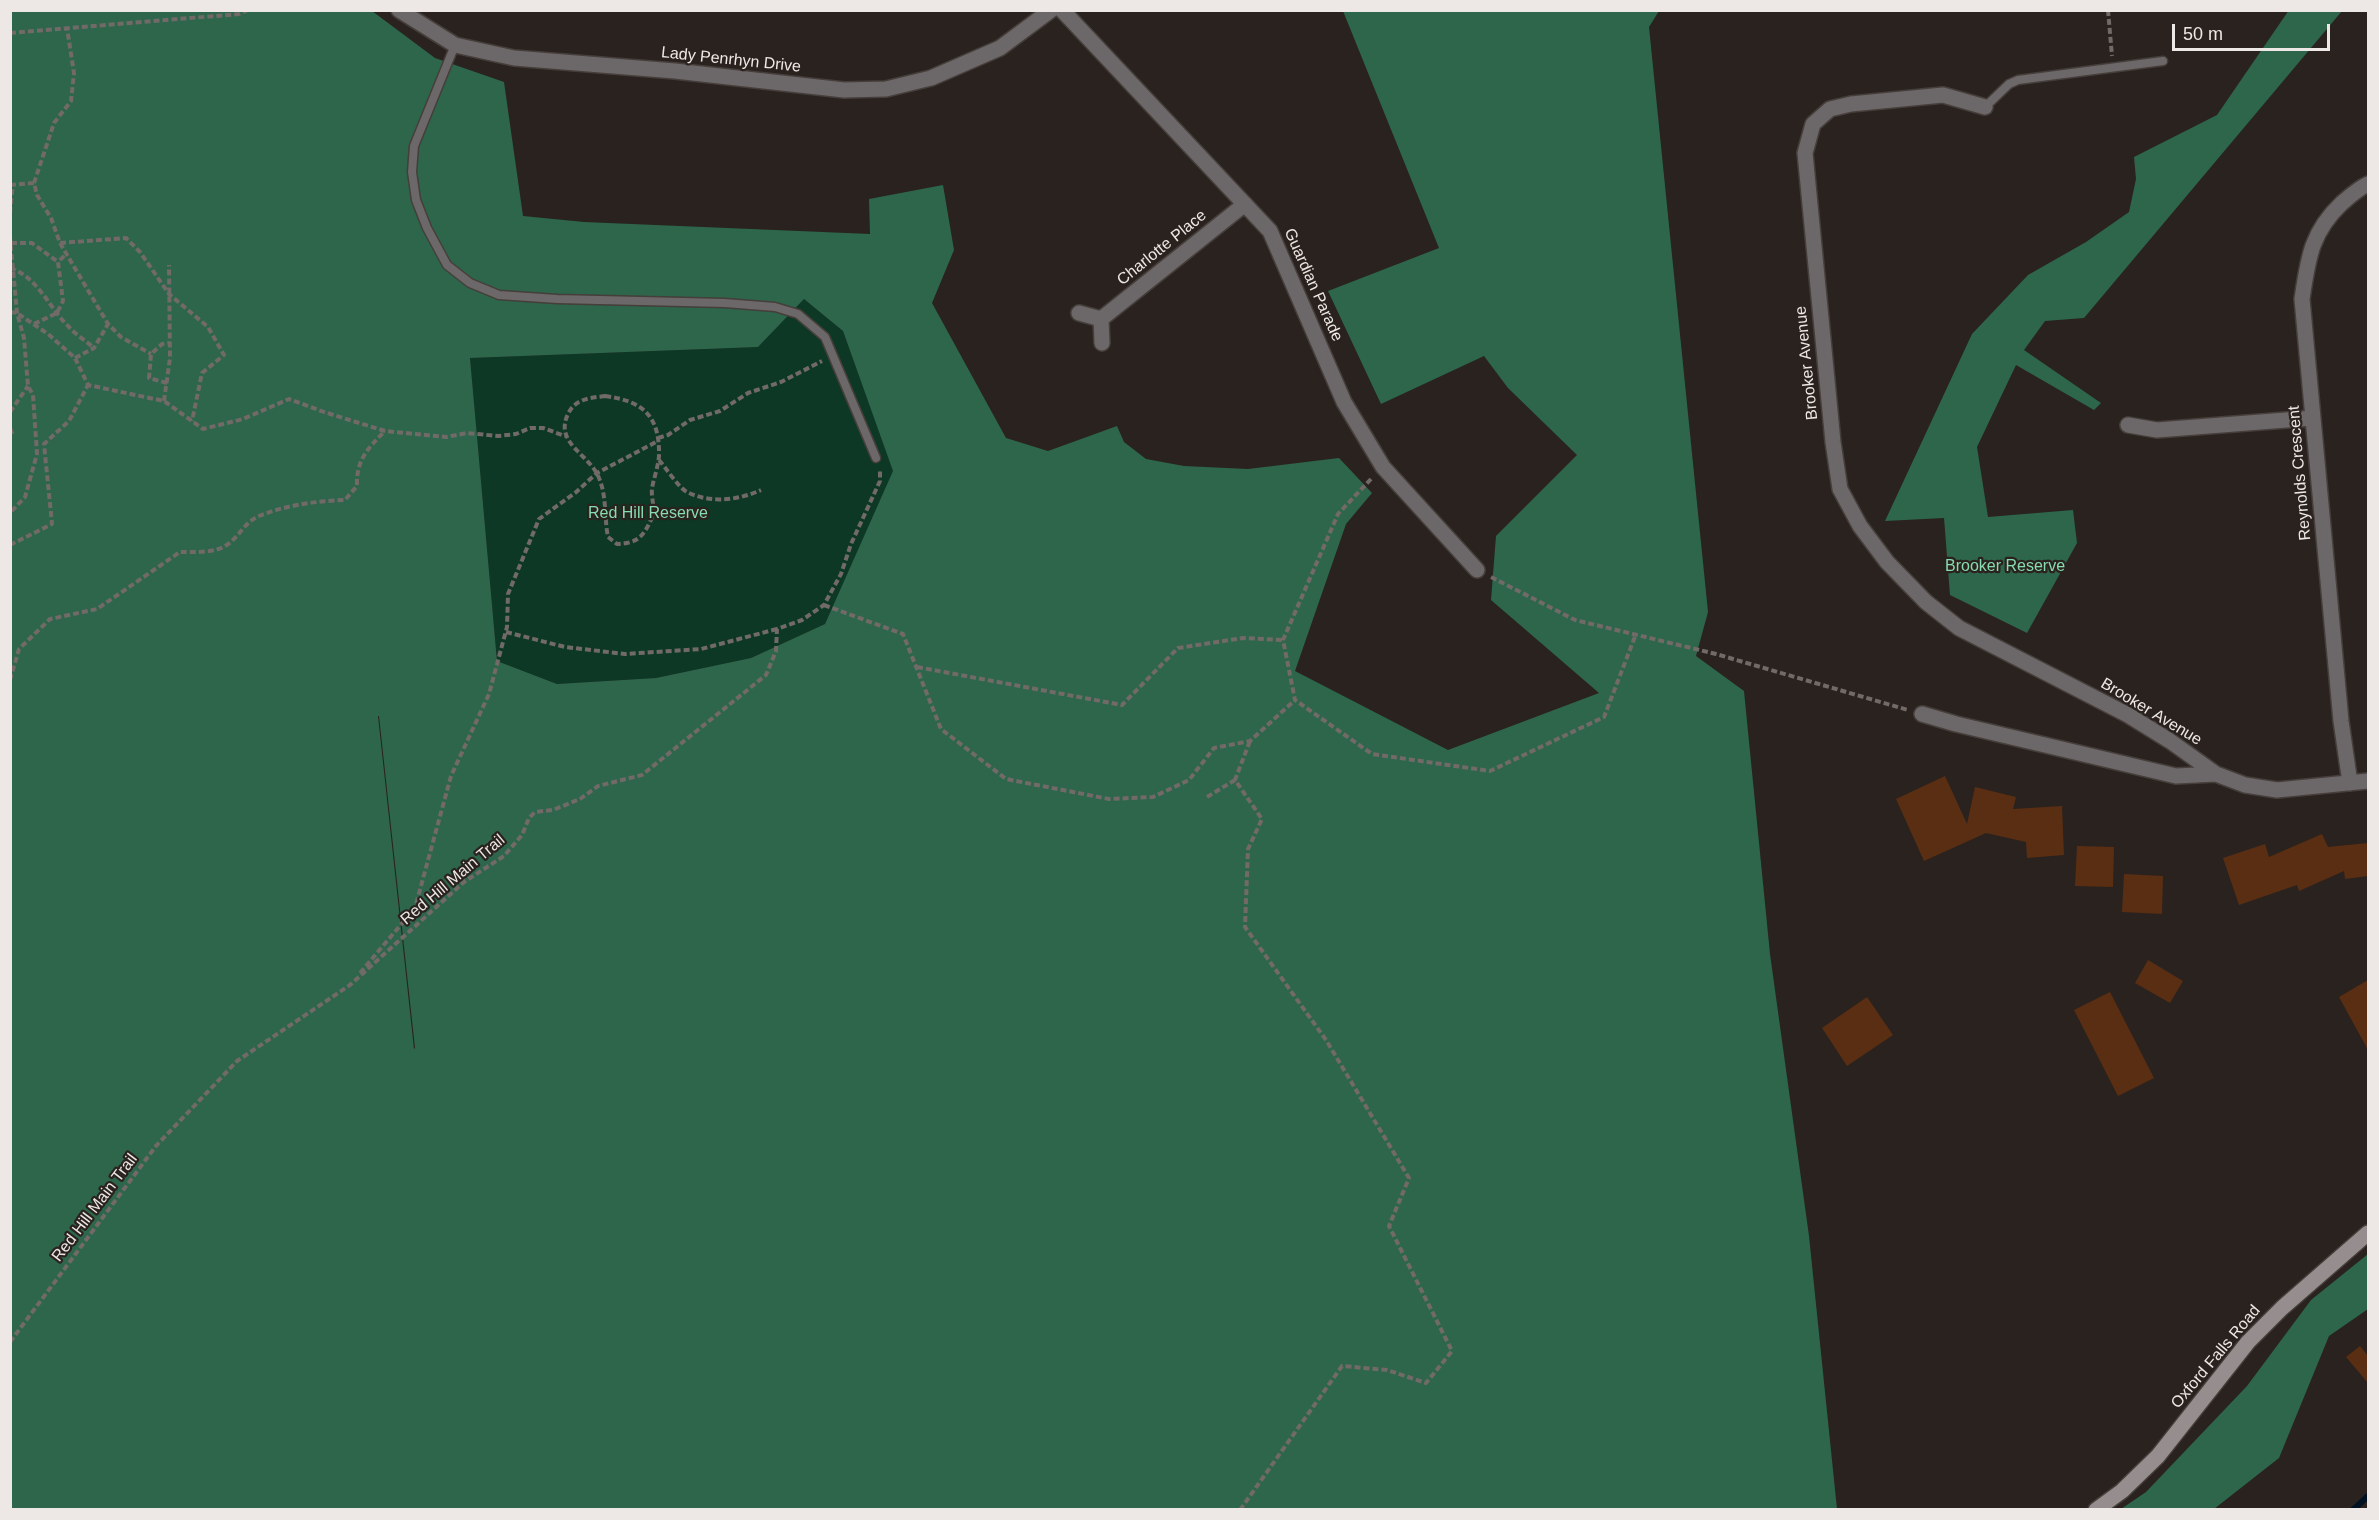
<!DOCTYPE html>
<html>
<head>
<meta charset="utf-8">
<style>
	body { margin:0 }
	#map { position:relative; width:2379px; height:1520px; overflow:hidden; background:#2a221e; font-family:Arial,sans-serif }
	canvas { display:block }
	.frame { position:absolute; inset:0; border:12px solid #ede8e5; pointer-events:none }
	.scale { position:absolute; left:2172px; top:24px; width:158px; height:27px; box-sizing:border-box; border:3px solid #ede8e5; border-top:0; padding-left:8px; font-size:18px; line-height:21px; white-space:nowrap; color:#ede8e5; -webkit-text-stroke:4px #2a221e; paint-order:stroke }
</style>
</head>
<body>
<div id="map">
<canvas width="2379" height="1520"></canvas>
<div class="frame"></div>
<div class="scale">50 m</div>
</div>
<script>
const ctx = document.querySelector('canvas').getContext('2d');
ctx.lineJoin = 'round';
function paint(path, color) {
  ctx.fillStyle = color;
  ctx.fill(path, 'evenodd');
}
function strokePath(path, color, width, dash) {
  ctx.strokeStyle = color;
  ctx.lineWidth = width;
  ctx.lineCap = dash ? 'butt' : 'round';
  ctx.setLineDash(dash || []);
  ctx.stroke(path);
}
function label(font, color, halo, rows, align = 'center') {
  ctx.font = font + ' Arial,sans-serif';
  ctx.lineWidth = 4.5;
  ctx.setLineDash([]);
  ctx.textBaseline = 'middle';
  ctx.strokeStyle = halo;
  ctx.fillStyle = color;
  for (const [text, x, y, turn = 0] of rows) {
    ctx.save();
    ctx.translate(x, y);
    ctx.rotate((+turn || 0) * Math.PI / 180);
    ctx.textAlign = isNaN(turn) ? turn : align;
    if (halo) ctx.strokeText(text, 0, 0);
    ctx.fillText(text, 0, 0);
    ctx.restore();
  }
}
const green = new Path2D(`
	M 804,299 L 843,331 L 894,472 L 825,624 L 751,658 L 656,678 L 557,684 L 497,661 L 470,358 L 758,347 Z`);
const forest = new Path2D(`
	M 2289,10 L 2342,11 L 2084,318 L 2045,321 L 2024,350 L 2101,403 L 2094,410 L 2016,365 L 1977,447 L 1988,517 L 2073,510 L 2077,543 L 2027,633 L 1950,595 L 1944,518 L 1885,521 L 1972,334 L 2028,275 L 2086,242 L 2129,212 L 2136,179 L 2134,157 L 2217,115 Z
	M 10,11 L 372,11 L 435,58 L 504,82 L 523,216 L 584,222 L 870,234 L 869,199 L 943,185 L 954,250 L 932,303 L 1006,438 L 1048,451 L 1117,426 L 1124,442 L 1146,459 L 1184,466 L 1248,469 L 1339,458 L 1372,493 L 1346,524 L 1295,671 L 1448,750 L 1599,693 L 1491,600 L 1496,536 L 1577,455 L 1508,388 L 1484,356 L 1381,404 L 1328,291 L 1439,248 L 1343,11 L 1659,11 L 1649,27 L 1708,612 L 1696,656 L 1744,691 L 1770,954 L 1809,1236 L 1837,1509 L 11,1509 ZM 804,299 L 843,331 L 893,471 L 825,624 L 751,658 L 656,678 L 557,684 L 497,661 L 470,358 L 758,347 ZM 379,716 L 415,1048 L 414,1049 L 378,716 Z
	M 2368,1254 L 2368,1309 L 2329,1336 L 2279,1458 L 2214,1509 L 2121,1509 L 2146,1492 L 2247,1386 L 2311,1300 Z`);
const stream = new Path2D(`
	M 2353,1510 L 2368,1496`);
const building = new Path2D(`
	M 1945,776 L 1967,824 L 1975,787 L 2016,797 L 2013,809 L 2062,806 L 2064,855 L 2027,858 L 2026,842 L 1986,833 L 1924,861 L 1896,799 Z
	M 2322,834 L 2328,847 L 2368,843 L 2368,876 L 2345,879 L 2344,871 L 2299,891 L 2297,885 L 2239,905 L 2223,858 L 2265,844 L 2269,857 Z
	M 2077,846 L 2114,847 L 2113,887 L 2075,886 Z
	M 2124,874 L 2163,876 L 2162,914 L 2122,912 Z
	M 2148,960 L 2183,981 L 2170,1003 L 2135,983 Z
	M 2368,980 L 2368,1050 L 2339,997 Z
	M 2110,992 L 2154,1078 L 2118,1096 L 2074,1010 Z
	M 1867,997 L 1893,1035 L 1847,1066 L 1822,1028 Z
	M 2360,1346 L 2368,1356 L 2368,1383 L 2346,1357 Z`);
const path = new Path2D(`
	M 2108,10 L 2112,56
	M 10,33 L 239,14 L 248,10
	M 34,183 L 54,123 L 71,101 L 74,73 L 67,28
	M 10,185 L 34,183 L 37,195 L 51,218 L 60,243 L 126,238 L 140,252 L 169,294 L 208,327 L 224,355 L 202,373 L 192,421
	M 10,213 L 13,184
	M 10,236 L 17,313 L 24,338 L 28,386 L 33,395 L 37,454 L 25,497 L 10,513
	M 11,243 L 32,243 L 58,262
	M 60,243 L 108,324 L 121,337 L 151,354
	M 10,268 C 38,277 49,308 69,327 C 76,335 86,341 94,348
	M 10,312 L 17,313 L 48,334 L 75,358 L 88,385 L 164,401 L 203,429 L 243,419 L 289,399 L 324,412 L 385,431 L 446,437 L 467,433 L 498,436 L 516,434 L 530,428 L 543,428 L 565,436
	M 34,324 L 57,313 L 63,301 L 58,262 L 66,254
	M 75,358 L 94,348 L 108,324
	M 167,383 L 149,378 L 151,354 L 162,344 L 170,343
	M 605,396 C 643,401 660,416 659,456 C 658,467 654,478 652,488 C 651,496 654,503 653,511 C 653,516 651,520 649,524 C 641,540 634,543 617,544 L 608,537 C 604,517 607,497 599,478 C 590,454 552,443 569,412 C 577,398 591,398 605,396 Z
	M 164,401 L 170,358 L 169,265
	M 10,412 L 28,386
	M 10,428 L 12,433 L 10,438
	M 658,438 L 668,435 L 690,420 L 720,411 L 748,393 L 781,382 L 822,361
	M 659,460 C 666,468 679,488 687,492 C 711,504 739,500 761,490
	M 1371,479 L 1338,514 L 1283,640 L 1295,700 L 1372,754 L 1490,771 L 1604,717 L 1636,634
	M 10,545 L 52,524 L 44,444 L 69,421 L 88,385
	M 1491,577 L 1575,620 L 1716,654 L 1908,710
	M 824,605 L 903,634 L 941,729 L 1006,779 L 1109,799 L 1153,797 L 1189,780 L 1214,748 L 1250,741 L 1295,700
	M 506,632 L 565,647 L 625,654 L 701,649 L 777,629
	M 917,667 L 1122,705 L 1178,648 L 1243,638 L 1283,640
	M 10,680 L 19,649 L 50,619 L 97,609 L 180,552 C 193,552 214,553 225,546 C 239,538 244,522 259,516 C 286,505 317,501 345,500 L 357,486 C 356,460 368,448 385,431
	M 1207,797 L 1235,780
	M 360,973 L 415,908 L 451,776 L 489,694 L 507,627 L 508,594 L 539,519 L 575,493 L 597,473 L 658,441
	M 10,1342 L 156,1146 L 237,1061 L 350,985 L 464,882 L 504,856 L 522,835 L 529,818 L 535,812 L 553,810 L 580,799 L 598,786 L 642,775 L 766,675 L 776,651 L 777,629 L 802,620 L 824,605 L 841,574 L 851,544 L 880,481 L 880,470
	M 1240,1510 L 1342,1366 L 1387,1370 L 1426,1383 L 1452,1351 L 1389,1226 L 1409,1178 L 1326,1040 L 1245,927 L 1248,849 L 1262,819 L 1235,780 L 1250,741`);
const lane = new Path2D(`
	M 455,45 L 414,146 L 412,172 L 416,200 L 427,228 L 447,265 L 470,283 L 499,295 L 557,299 L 725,303 L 775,307 L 798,314 L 825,337 L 876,458
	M 1985,107 L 2009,84 L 2018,80 L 2163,61`);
const street = new Path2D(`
	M 399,10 L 455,45 L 514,58 L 675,71 L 844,90 L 886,89 L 931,78 L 1000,48 L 1051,10
	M 1062,10 L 1270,231 L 1344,402 L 1383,467 L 1477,570
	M 1985,107 L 1943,95 L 1851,104 L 1830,109 L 1813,124 L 1805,153 L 1833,442 L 1840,489 L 1860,526 L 1887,562 L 1926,602 L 1959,628 L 2128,715 L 2170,741 L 2216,774 L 2245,785 L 2277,790 L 2368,781
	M 1079,313 L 1101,319
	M 1102,343 L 1101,319 L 1245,204
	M 2128,425 L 2157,430 L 2312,418
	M 1922,714 L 1956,724 L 2176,776 L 2216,774
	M 2350,783 L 2341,721 L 2302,299 C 2308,259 2311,232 2342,203 C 2350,196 2359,188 2368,184`);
const secondary = new Path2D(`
	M 2096,1510 L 2122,1491 L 2158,1456 L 2248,1342 L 2282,1308 L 2368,1233`);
const streetNames = [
	["Lady Penrhyn Drive",731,60,6],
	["Charlotte Place",1162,248,-39],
	["Guardian Parade",1313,285,66],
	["Brooker Avenue",1807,363,-96],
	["Reynolds Crescent",2300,473,-95],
	["Brooker Avenue",2151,712,31],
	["Red Hill Main Trail",453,880,-40],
	["Red Hill Main Trail",95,1208,-53],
	["Oxford Falls Road",2216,1357,-50]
];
const parkNames = [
	["Red Hill Reserve",648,514],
	["Brooker Reserve",2005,567]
];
paint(green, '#0c3825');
paint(forest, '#2d664b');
strokePath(stream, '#001121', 6);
paint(building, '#5a2e12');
strokePath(lane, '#453e3a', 11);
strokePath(street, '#453e3a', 18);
strokePath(secondary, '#453e3a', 18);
strokePath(path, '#716a66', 4, [6, 3]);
strokePath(lane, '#6c6768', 8);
strokePath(street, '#6c6768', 15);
strokePath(secondary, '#958d8e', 15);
label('16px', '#ede8e5', '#2a221e', streetNames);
label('16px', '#86dcb0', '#2a221e', parkNames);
</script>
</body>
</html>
